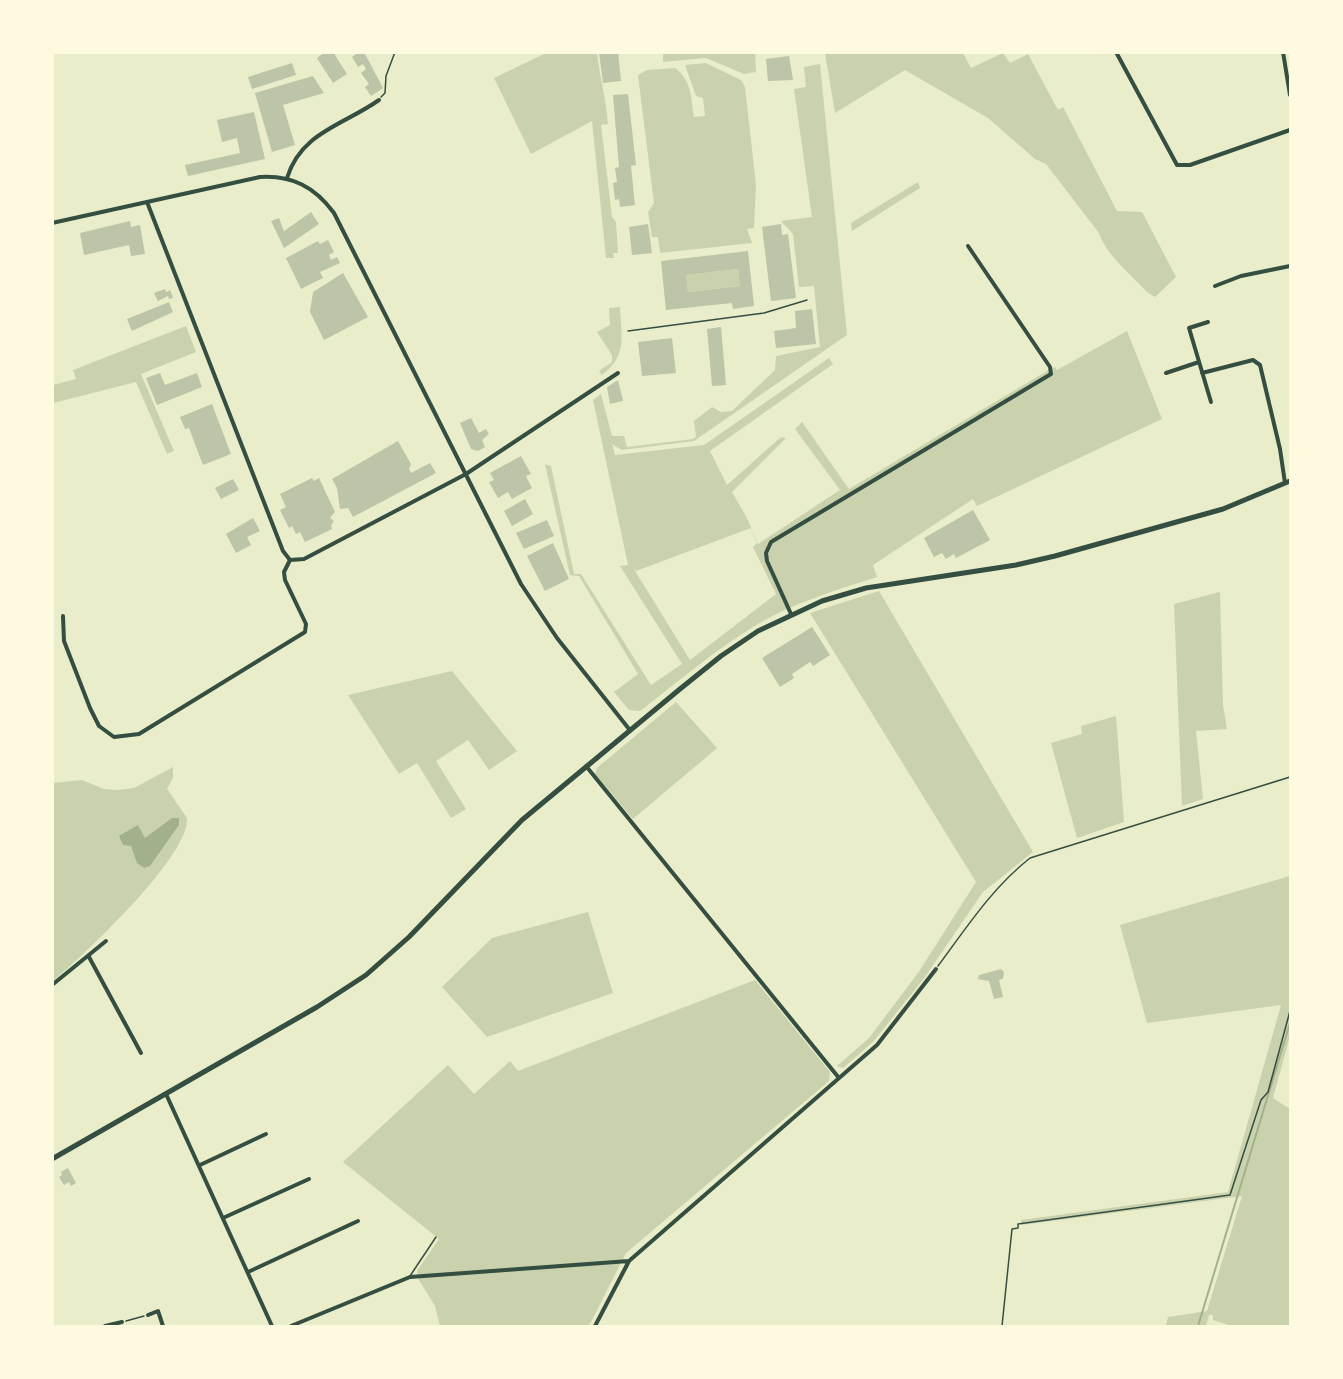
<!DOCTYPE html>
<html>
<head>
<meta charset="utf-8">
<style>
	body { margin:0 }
	#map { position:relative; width:1343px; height:1379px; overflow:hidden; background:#e9edc9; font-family:"IBM Plex Sans",sans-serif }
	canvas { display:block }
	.frame { position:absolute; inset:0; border:54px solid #fefae0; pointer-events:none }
</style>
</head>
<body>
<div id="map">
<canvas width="1343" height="1379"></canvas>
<div class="frame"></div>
</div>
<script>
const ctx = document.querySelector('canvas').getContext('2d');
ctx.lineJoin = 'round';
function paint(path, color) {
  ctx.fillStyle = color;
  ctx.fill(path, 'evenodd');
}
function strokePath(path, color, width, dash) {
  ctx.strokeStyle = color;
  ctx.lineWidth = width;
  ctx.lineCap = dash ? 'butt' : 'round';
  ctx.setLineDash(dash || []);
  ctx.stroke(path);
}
const green = new Path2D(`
	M 902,52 L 963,53 L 971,68 L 1003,53 L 1010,63 L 1028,54 L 1058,110 L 1063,107 L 1117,211 L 1142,212 L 1176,277 L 1155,297 L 1148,293 C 1132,276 1105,253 1099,233 L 1046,164 L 1035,159 L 988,118 L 905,70 L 835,113 L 825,53 Z
	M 546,53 L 597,53 C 600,77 606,99 608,124 L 601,125 L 612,217 L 616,222 L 618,253 L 613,253 L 614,258 L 606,258 L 592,121 L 531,154 L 494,78 Z
	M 663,53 L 755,53 L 756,72 L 744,74 L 706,58 L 663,62 Z
	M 706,63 L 741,80 L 745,87 L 756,185 L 754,228 L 747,229 L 752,243 L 660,253 L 658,237 L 652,237 L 648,212 L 654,203 L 638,75 L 647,70 L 675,68 C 692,80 691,99 694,117 L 705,116 L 703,98 L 696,96 L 685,65 Z
	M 820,64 L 847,335 L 694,441 L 622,450 L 612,444 L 615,455 L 704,445 L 829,358 L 833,364 L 710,451 L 727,485 L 781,437 L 786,438 L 732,492 L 747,518 L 758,544 L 840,490 L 795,429 L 802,422 L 849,489 L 1047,371 L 1055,367 L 1057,370 L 1127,331 L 1162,419 L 977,506 L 973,499 L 873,565 L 877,577 C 837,590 795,602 758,624 C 716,649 679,681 640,711 L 629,710 L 614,692 L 638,674 L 579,576 L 570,575 L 545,464 L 551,466 L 574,574 L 581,574 L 651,685 L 682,664 L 620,566 L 628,565 L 593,400 L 601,394 L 612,436 L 624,436 L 627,447 L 693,439 L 696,437 L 694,421 L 712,407 L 721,412 L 732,411 L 775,370 L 776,356 L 820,347 L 814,286 L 799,287 L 793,234 L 781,221 L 812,217 L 794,89 L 806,87 L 804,67 ZM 751,528 L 757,543 L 753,547 L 776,594 L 690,660 L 632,566 L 636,571 Z
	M 918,182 L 920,188 L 852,231 L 851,223 Z
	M 738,269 L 740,286 L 688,292 L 686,275 Z
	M 620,307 C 621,337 628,355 602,375 L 599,371 L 612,362 L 612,355 L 597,332 L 610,325 L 609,308 Z
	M 186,326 L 196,352 L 141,374 L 174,451 L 167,454 L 136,382 L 53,403 L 53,385 L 76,379 L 73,370 Z
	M 879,591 L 1033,852 L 983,892 L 925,977 L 873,1042 L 843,1068 L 837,1066 L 869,1038 L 918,973 L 976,882 L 810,613 Z
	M 1220,592 L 1223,705 L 1227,729 L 1196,731 L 1203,799 L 1182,806 L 1174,604 Z
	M 452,671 L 517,751 L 489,770 L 468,740 L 436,761 L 466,809 L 451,818 L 417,763 L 399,774 L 348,695 Z
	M 676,702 L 717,748 L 633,819 L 595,774 L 597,768 Z
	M 1116,716 L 1124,822 L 1077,838 L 1051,743 L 1082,734 L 1081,726 Z
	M 173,767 L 173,778 L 167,789 L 187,818 C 190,856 83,956 53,981 L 53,783 L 82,780 L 104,789 L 118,790 L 134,788 Z
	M 1290,876 L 1290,1036 L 1273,1098 L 1290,1109 L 1290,1326 L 1232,1326 L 1213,1320 L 1213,1315 L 1209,1315 L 1206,1326 L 1166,1326 L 1168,1317 L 1207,1311 L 1242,1196 L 1022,1225 L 1021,1220 L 1228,1192 L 1281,1005 L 1147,1023 L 1120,925 Z
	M 588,912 L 613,993 L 487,1037 L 442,987 L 492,938 Z
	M 755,980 L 830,1072 L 829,1081 L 626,1253 L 589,1326 L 440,1326 L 435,1306 L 419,1280 L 417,1271 L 439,1239 L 343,1162 L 448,1065 L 474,1094 L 510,1061 L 518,1071 Z`);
const water = new Path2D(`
	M 172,818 L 179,818 L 179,825 L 150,866 L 144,868 L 137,863 L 131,846 L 123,845 L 119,836 L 138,825 L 145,838 Z`);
const stream = new Path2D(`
	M 1198,1326 L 1290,1023`);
const building = new Path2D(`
	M 325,52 L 333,52 L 347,74 L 333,83 L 317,58 Z
	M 358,52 L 364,52 L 383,88 L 371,96 L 365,87 L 369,84 L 361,73 L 366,69 L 363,64 L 358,67 L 352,57 Z
	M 599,52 L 618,52 L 621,81 L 603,83 Z
	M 789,56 L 793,80 L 768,81 L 766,59 Z
	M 292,63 L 296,75 L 252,89 L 248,77 Z
	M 313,76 L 324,93 L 283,105 L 295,145 L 272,152 L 255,93 Z
	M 628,94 L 636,165 L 631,166 L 635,205 L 620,207 L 619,199 L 615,200 L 613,183 L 617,182 L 615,168 L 619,167 L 613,95 Z
	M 254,112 L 265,159 L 188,176 L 185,165 L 240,153 L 237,138 L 222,142 L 217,120 Z
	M 311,212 L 319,224 L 284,248 L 271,221 L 279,218 L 284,231 Z
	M 130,221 L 131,227 L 140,225 L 145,254 L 131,256 L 129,245 L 84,255 L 80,233 Z
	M 648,224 L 652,253 L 632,255 L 629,227 Z
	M 781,224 L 782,235 L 788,234 L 796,298 L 771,301 L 762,227 Z
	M 328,240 L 334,252 L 329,255 L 331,260 L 337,257 L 340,263 L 320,272 L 323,278 L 301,289 L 286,258 L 318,241 L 320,244 Z
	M 748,251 L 754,306 L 733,309 L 732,303 L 666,310 L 661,261 ZM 738,269 L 740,286 L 688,292 L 686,275 Z
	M 343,273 L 368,317 L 324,340 L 310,312 L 313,292 Z
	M 165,289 L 166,292 L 170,290 L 173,298 L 169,299 L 168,296 L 158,301 L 154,293 Z
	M 169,302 L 173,312 L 132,331 L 127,319 Z
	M 812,309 L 816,344 L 776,348 L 774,331 L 796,328 L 795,311 Z
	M 721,327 L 726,385 L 712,386 L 707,329 Z
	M 672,338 L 676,373 L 642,376 L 638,342 Z
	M 160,373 L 165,385 L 197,373 L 202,387 L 157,405 L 146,378 Z
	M 618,380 L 623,401 L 610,404 L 607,387 Z
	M 212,404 L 231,454 L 203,465 L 189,428 L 185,429 L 180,417 Z
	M 471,418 L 479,433 L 486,429 L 489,434 L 482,440 L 485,447 L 478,451 L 471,449 L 460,423 Z
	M 398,441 L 411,464 L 409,469 L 411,473 L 430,463 L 436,473 L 353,517 L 348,508 L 340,509 L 337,488 L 332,479 Z
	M 521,456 L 531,474 L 526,476 L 532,488 L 512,499 L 508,492 L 498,498 L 489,482 L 494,480 L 490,473 Z
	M 312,478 L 314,481 L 319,478 L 335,512 L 330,518 L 334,521 L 331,525 L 332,529 L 305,542 L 300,532 L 296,534 L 292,526 L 289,528 L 280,510 L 286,507 L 280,494 Z
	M 233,479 L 239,490 L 221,499 L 215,488 Z
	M 525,499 L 533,514 L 512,526 L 504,511 Z
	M 973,510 L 990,540 L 956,558 L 954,554 L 946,559 L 942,553 L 934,557 L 924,538 Z
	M 253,518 L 260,531 L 247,537 L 251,545 L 236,553 L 226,534 Z
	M 547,520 L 554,536 L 524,549 L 516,533 Z
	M 553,543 L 569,579 L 545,591 L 527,556 Z
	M 812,627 L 830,655 L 813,666 L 810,662 L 792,674 L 794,678 L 780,687 L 762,658 Z
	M 1001,969 L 1004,972 L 1003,979 L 999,980 L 1003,997 L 994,999 L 989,981 L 978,979 L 979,975 Z
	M 68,1168 L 76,1183 L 71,1186 L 69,1182 L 64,1185 L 59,1177 L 62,1175 L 61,1172 Z`);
const path = new Path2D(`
	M 381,97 L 385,93 L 386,76 L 395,52
	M 938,966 C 967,927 992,888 1030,858 L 1290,777
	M 126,1321 L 144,1316
	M 1002,1326 L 1012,1229 L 1018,1228 L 1018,1224 L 1230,1195 L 1261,1100 L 1268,1092 L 1290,1011`);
const service = new Path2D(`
	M 628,331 L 764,313 L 807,300
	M 410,1276 L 436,1237`);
const minor = new Path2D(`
	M 1116,52 L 1177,165 L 1190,165 L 1290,130
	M 1283,52 L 1290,95
	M 287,178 C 301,132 344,125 379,100
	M 147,202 L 258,487 L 283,551 L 290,560
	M 52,223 L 260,177 C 292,175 315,187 334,213 L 521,584 L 557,638 L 629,729
	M 1215,286 L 1241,276 L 1290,266
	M 1208,322 L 1189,328 L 1211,402
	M 1166,373 L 1199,362
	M 1202,373 L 1253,360 L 1260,365 L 1280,449 L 1285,483
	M 791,614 L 767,561 L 766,553 L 771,542 L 1051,374 L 1050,367 L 968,246
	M 63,616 L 64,641 L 90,708 L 99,726 L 114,737 L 139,734 L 305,632 L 306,624 L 285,580 L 284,572 L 290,560 L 304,559 L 466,474 L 618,373
	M 586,766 L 839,1078
	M 89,957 L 141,1053
	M 52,985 L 106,941
	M 166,1094 L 272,1326
	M 200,1165 L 266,1134
	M 223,1218 L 309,1179
	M 248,1272 L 358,1221
	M 148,1315 L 158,1311 L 163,1326
	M 105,1326 L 122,1322
	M 291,1326 L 410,1277 L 629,1261
	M 595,1326 L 629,1261 L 877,1045 L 936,969`);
const secondary = new Path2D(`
	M 52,1159 L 317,1007 L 366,975 L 409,937 L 522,820 L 680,689 L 721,656 L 758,631 L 822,601 L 866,588 L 1016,565 L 1055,556 L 1223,509 L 1290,481`);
paint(green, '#cad2ad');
paint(water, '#a3b18a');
strokePath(stream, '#a3b18a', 2);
paint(building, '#bcc5a7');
strokePath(path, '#344e41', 1.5);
strokePath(service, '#344e41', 1.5);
strokePath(minor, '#344e41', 4);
strokePath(secondary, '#344e41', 5);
</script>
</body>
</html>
